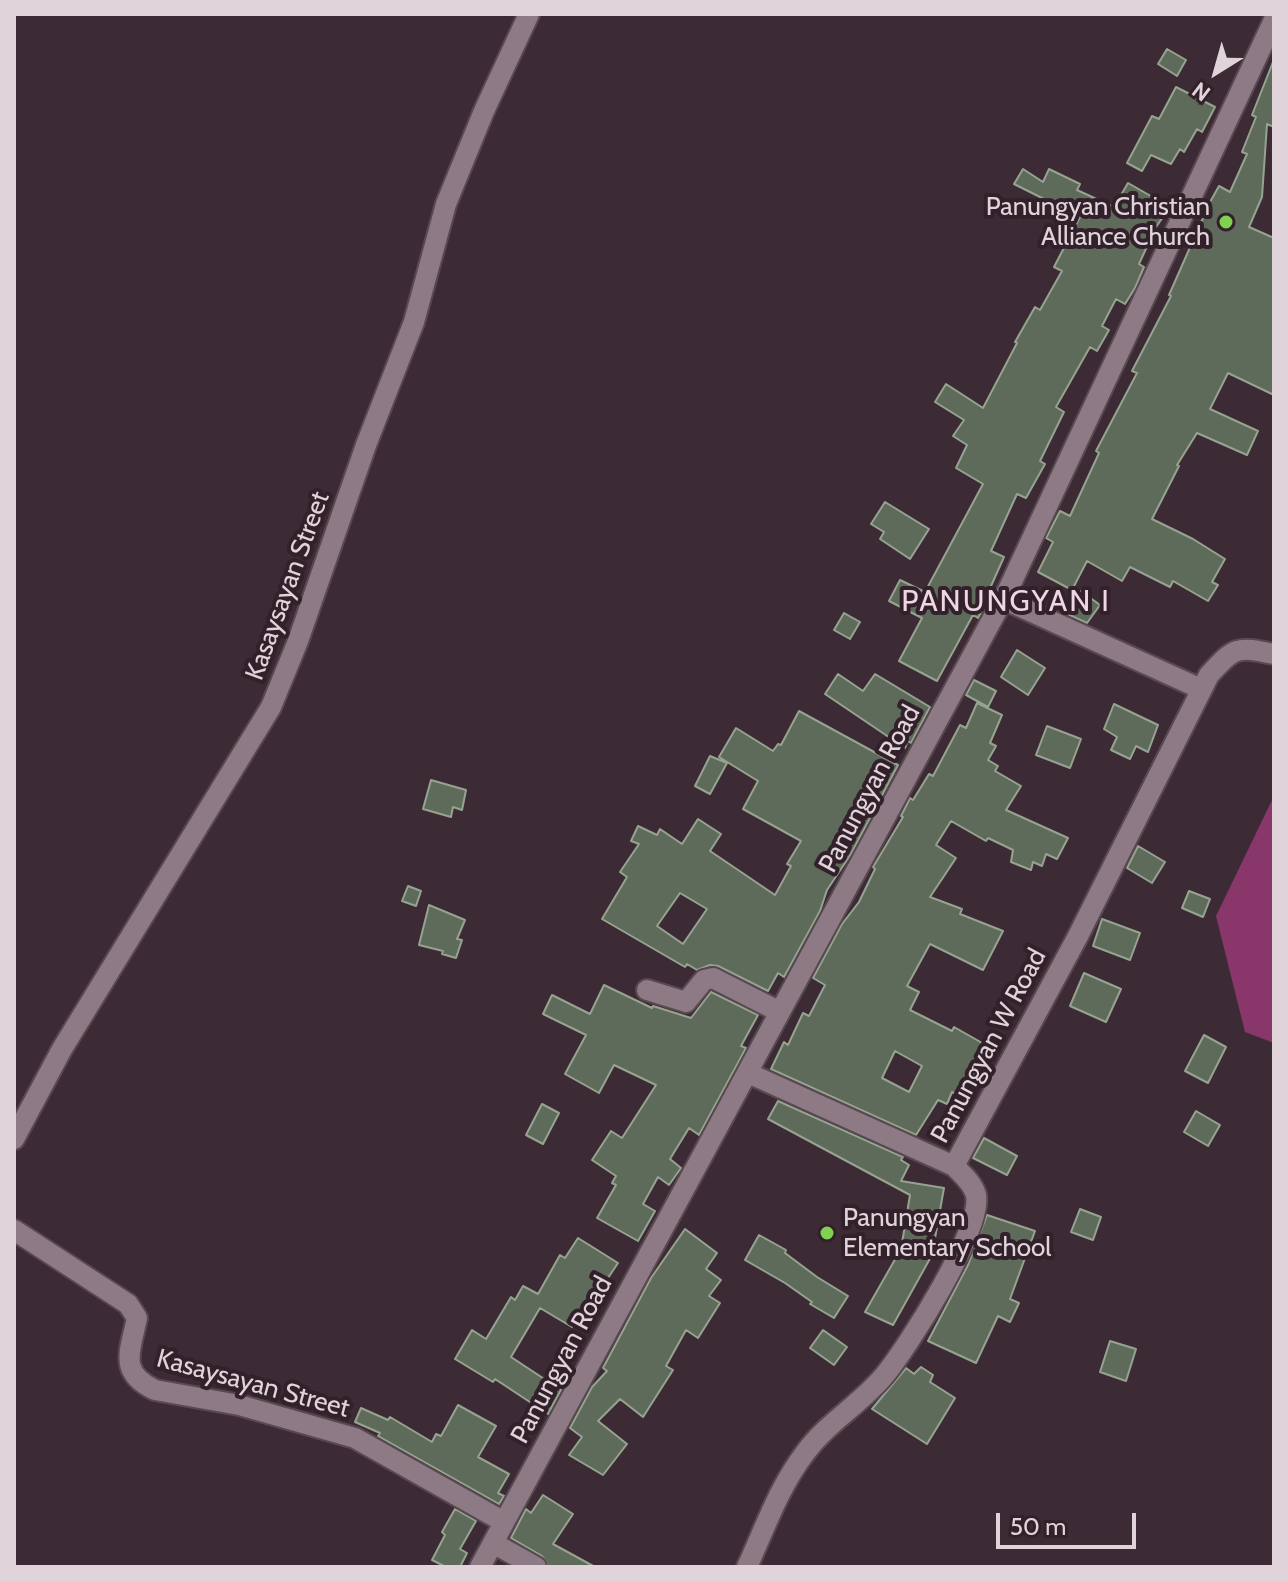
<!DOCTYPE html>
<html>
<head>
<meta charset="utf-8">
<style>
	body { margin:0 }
	#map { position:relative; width:1288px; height:1581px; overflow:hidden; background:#3c2b35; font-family:Cabin,sans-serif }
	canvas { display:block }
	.frame { position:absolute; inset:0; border:16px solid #e0d4da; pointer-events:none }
	.north { position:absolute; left:1176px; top:32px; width:80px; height:80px; -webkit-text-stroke:6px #32212b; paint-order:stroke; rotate:217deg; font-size:22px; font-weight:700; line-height:32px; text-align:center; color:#e0d4da }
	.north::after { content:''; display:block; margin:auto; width:28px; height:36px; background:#e0d4da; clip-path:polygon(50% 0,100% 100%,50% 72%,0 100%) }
	.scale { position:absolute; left:996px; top:1513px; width:140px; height:36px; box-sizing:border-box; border:4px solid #e0d4da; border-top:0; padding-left:10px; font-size:24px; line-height:28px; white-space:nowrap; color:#e0d4da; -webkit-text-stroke:6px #32212b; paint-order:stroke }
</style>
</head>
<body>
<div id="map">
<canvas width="1288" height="1581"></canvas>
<div class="frame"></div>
<div class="north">N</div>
<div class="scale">50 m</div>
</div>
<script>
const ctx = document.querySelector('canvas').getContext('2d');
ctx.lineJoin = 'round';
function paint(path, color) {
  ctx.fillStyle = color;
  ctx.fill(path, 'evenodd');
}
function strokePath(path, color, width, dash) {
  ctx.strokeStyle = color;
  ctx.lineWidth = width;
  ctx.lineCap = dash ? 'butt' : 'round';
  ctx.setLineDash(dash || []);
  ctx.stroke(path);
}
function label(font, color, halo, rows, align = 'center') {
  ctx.font = font + ' Cabin,sans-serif';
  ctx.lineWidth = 8;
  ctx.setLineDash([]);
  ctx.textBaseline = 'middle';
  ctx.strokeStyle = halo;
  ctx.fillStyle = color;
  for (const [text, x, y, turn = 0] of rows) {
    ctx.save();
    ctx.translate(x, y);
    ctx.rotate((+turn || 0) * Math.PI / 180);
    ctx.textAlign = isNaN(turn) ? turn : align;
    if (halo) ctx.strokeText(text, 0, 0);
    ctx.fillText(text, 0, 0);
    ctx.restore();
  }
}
const forest = new Path2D(`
	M 1274,796 L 1274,1043 L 1245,1032 L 1216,916 Z`);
const building = new Path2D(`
	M 1167,49 L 1186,60 L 1177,76 L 1158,64 Z
	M 1273,62 L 1274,127 L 1267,124 L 1262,197 L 1249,227 L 1274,238 L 1274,395 L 1228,373 L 1210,409 L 1258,431 L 1247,455 L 1197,433 L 1177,465 L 1179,466 L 1152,519 L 1193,539 L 1225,559 L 1212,582 L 1218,585 L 1208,601 L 1173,581 L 1170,587 L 1130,567 L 1122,581 L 1087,561 L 1072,590 L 1038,572 L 1053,542 L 1046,538 L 1060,511 L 1070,516 L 1099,453 L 1096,451 L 1137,373 L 1132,371 L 1171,296 L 1169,295 L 1210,202 L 1219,186 L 1230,192 L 1247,154 L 1242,152 L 1256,117 L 1252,115 Z
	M 1176,87 L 1215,107 L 1202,132 L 1197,129 L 1184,152 L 1180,149 L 1171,164 L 1151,155 L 1142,171 L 1127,163 L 1152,116 L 1159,119 Z
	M 1023,169 L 1043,182 L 1049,169 L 1080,184 L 1077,190 L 1114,207 L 1128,183 L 1170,207 L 1156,227 L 1139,264 L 1144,267 L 1135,288 L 1125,304 L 1116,299 L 1102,326 L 1109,330 L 1097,351 L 1090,347 L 1056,407 L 1064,412 L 1040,461 L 1045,464 L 1026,498 L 1017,494 L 991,551 L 1004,557 L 987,595 L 990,596 L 978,618 L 973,615 L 937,681 L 899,661 L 922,618 L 889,601 L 900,580 L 925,592 L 983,484 L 956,468 L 967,445 L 953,436 L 964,420 L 935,402 L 946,384 L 983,408 L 1017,343 L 1015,342 L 1035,307 L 1040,310 L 1062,271 L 1054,267 L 1080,217 L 1014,184 Z
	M 885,502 L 929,529 L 910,559 L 880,539 L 884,532 L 871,524 Z
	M 1081,591 L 1100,605 L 1087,623 L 1065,613 Z
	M 844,613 L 860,622 L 850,639 L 834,630 Z
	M 1017,650 L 1045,668 L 1028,695 L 1001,677 Z
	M 838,674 L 863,691 L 875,674 L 930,707 L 911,743 L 908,741 L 905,748 L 825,694 Z
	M 974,680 L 996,691 L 988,707 L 966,695 Z
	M 977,703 L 1002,715 L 990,743 L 996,746 L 988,760 L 998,766 L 995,771 L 1021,786 L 1006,810 L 1068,838 L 1057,859 L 1046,854 L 1042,866 L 1033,862 L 1031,870 L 1011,862 L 1013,850 L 988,838 L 986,841 L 951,821 L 936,845 L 956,858 L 930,897 L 962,909 L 960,914 L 1003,931 L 983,970 L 930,944 L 907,986 L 919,992 L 910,1010 L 952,1031 L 954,1027 L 991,1048 L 963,1097 L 952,1092 L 947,1104 L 938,1100 L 916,1135 L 771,1069 L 784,1042 L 788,1045 L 803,1013 L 809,1016 L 825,985 L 813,978 L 842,924 L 859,902 L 875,869 L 873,867 L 903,817 L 901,816 L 910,798 L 913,800 L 929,774 L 933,776 L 960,725 L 966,728 ZM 895,1051 L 922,1066 L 909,1092 L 882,1078 Z
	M 1114,704 L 1158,725 L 1148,752 L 1136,746 L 1130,759 L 1111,750 L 1117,737 L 1104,729 Z
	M 799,711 L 898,765 L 851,854 L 827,890 L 820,911 L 784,977 L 778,973 L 768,991 L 718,966 L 710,965 L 697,970 L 687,964 L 685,967 L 602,919 L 627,877 L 620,872 L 639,844 L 631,841 L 638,826 L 657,835 L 660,829 L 682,844 L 698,819 L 721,834 L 710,851 L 775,895 L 791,866 L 787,864 L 801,841 L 743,809 L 758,781 L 719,757 L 736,728 L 773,751 L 778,744 L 781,745 ZM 680,893 L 707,909 L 683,944 L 657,926 Z
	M 1047,726 L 1081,739 L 1070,768 L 1036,755 Z
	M 710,756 L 727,763 L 710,794 L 695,786 Z
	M 431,780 L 466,790 L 462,810 L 453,807 L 451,817 L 423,809 Z
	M 1138,846 L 1165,862 L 1152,883 L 1127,868 Z
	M 408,886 L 421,891 L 416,906 L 402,901 Z
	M 1189,891 L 1210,899 L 1203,917 L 1182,908 Z
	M 429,905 L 465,920 L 457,939 L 462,940 L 456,958 L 442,954 L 443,951 L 419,945 Z
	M 1102,919 L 1140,933 L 1130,960 L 1093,946 Z
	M 1084,973 L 1121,989 L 1106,1022 L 1070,1006 Z
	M 604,985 L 652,1008 L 653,1006 L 691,1018 L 711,992 L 758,1015 L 741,1046 L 746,1048 L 699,1135 L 689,1128 L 670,1159 L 681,1168 L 669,1185 L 658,1177 L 643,1204 L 655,1211 L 638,1241 L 597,1218 L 616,1185 L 612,1183 L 616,1176 L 592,1160 L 611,1131 L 622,1138 L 656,1085 L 614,1065 L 599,1093 L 565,1074 L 586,1035 L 543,1014 L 552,995 L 590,1014 Z
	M 1204,1035 L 1226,1047 L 1208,1083 L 1185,1071 Z
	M 778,1101 L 903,1157 L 901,1160 L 909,1165 L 901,1181 L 944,1188 L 932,1255 L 893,1325 L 865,1312 L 901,1249 L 910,1195 L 768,1119 Z
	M 542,1104 L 559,1113 L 543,1144 L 526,1135 Z
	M 1196,1111 L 1220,1125 L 1208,1146 L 1184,1132 Z
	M 984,1138 L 1017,1156 L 1007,1175 L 973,1158 Z
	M 1080,1209 L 1101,1217 L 1093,1240 L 1071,1232 Z
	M 987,1215 L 1035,1231 L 1010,1299 L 1019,1303 L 1010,1322 L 998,1316 L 976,1363 L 928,1341 L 968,1265 Z
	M 685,1229 L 717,1253 L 706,1269 L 721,1280 L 709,1296 L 720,1303 L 698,1338 L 686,1330 L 666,1366 L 673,1370 L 643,1417 L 620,1399 L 598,1421 L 627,1444 L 603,1475 L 569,1455 L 582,1437 L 570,1428 L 592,1387 L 607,1371 L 603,1368 L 651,1278 Z
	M 759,1235 L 786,1250 L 785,1253 L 817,1277 L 848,1296 L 834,1318 L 810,1304 L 812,1302 L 785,1283 L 745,1260 Z
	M 578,1238 L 618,1263 L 606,1281 L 601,1278 L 572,1327 L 540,1308 L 511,1357 L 561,1390 L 548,1414 L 495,1379 L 493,1382 L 455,1359 L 472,1330 L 486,1339 L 511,1297 L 515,1300 L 523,1286 L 538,1294 L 560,1255 L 565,1258 Z
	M 823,1330 L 847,1347 L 834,1365 L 810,1348 Z
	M 1110,1341 L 1136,1349 L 1126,1381 L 1100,1372 Z
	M 921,1367 L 933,1375 L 930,1382 L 955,1398 L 927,1444 L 872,1409 L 906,1368 L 914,1374 Z
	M 458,1405 L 496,1426 L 478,1457 L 509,1474 L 498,1493 L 504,1496 L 499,1504 L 378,1436 L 380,1433 L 355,1422 L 361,1408 L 388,1420 L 390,1417 L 432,1442 L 436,1434 L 441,1436 Z
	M 543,1495 L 573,1514 L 553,1544 L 595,1567 L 549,1567 L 542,1556 L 511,1538 L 526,1509 L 531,1513 Z
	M 455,1509 L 476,1521 L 460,1549 L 467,1553 L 460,1567 L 446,1567 L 432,1560 L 445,1535 L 442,1532 Z`);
const minor = new Path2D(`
	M 1003,599 L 1201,689
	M 647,990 L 686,1002 L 704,980 L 713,978 L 780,1012
	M 14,1139 L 62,1049 L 271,707 L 298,641 L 366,445 L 414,322 L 446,204 L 484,111 L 529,14
	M 954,1166 L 1078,936 L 1209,675 C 1235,647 1236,646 1274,654
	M 14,1230 L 128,1304 L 137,1318 C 130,1352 118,1372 155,1390 L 239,1405 L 355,1438 L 504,1522
	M 493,1543 L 536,1567
	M 480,1567 L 1008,590 L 1274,20
	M 747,1567 C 765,1528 779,1487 805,1453 C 827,1423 859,1405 883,1377 C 907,1349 983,1229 976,1195 C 973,1183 962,1174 954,1166 L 748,1073`);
const markers = [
	[1226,222,8,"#80d051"],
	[827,1233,8,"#80d051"]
];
const poiNames = [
	["Panungyan Christian",1210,207],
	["Alliance Church",1210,237],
	["Panungyan",843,1218,"left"],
	["Elementary School",843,1248,"left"]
];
const streetNames = [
	["Kasaysayan Street",288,586,-70],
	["Panungyan Road",870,789,-62],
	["Panungyan W Road",989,1046,-62],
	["Panungyan Road",562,1360,-62],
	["Kasaysayan Street",253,1384,15]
];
const quarterNames = [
	["PANUNGYAN I",1006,602]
];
paint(forest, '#89376a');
paint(building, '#5f6b5a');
strokePath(building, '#97a391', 2);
strokePath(minor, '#584951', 24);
strokePath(minor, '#8e7a85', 20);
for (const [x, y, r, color] of markers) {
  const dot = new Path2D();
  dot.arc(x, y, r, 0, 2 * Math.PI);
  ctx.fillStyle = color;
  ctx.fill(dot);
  strokePath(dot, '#32212b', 3);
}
label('26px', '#e0d4da', '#32212b', poiNames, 'right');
label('26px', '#e0d4da', '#32212b', streetNames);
ctx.letterSpacing = '2px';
label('30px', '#eed7e3', '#32212b', quarterNames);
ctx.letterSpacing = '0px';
</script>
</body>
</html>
